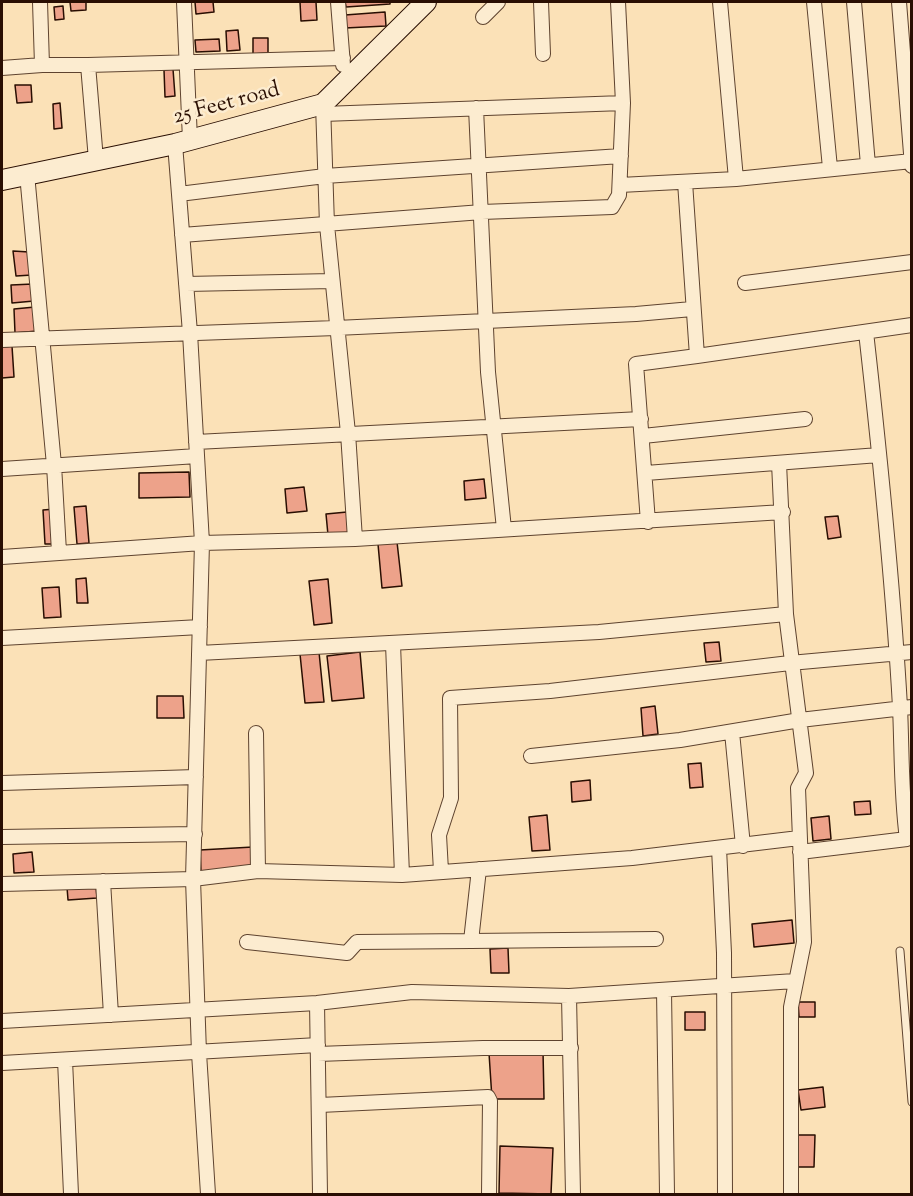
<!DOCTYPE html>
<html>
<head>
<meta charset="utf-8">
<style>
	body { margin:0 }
	#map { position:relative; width:913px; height:1196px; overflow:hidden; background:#fbe1b7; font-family:"Sorts Mill Goudy",serif }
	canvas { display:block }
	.frame { position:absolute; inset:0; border:3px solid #290e02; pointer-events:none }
</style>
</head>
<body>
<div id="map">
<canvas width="913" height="1196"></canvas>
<div class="frame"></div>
</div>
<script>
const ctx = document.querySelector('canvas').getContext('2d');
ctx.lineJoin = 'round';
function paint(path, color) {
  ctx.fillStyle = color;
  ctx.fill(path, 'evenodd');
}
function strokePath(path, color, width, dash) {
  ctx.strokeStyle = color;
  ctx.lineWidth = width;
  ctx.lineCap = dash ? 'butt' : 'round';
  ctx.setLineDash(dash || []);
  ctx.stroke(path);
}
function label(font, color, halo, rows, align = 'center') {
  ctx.font = font + ' "Sorts Mill Goudy",serif';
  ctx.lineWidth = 5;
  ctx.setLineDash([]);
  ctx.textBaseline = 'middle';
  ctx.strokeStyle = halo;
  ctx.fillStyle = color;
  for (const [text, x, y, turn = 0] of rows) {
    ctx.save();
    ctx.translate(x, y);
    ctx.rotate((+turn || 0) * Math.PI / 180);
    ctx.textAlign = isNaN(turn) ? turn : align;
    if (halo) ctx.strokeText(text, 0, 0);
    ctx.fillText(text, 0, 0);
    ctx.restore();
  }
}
const building = new Path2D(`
	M 70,2 L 86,2 L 86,10 L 71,11 Z
	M 195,2 L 213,2 L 214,12 L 196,14 Z
	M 300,2 L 316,2 L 317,20 L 301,21 Z
	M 345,2 L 390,2 L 390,4 L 346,7 Z
	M 63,6 L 64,19 L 55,20 L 54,7 Z
	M 385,12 L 386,26 L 345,28 L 345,15 Z
	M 238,30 L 240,50 L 227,51 L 226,31 Z
	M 253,38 L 268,38 L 268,53 L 253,54 Z
	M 219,39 L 220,51 L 196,52 L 195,40 Z
	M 173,69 L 175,96 L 165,97 L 164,70 Z
	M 15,85 L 31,85 L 32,102 L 17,103 Z
	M 60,103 L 62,128 L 54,129 L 53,104 Z
	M 13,251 L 29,252 L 32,275 L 16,276 Z
	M 33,284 L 34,301 L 12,303 L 11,285 Z
	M 35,307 L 37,331 L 15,333 L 14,309 Z
	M 12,346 L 14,377 L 2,378 L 2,347 Z
	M 189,472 L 190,497 L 139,498 L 139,473 Z
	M 484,479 L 486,498 L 465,500 L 464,481 Z
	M 304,487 L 307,511 L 287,513 L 285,489 Z
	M 86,506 L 89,543 L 77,544 L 74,507 Z
	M 55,509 L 57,544 L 45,544 L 43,510 Z
	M 347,512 L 349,533 L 328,535 L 326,514 Z
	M 838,516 L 841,537 L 828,539 L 825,517 Z
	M 397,542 L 402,586 L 382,588 L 378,544 Z
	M 86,578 L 88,603 L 77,603 L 76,579 Z
	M 328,579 L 332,623 L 314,625 L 309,581 Z
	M 59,587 L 61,617 L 44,618 L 42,588 Z
	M 719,642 L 721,661 L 706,662 L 704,643 Z
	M 319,652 L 324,702 L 305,703 L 300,654 Z
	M 360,652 L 364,698 L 332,701 L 327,656 Z
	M 157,696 L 183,696 L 184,718 L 157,718 Z
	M 655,706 L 658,734 L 643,736 L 641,708 Z
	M 701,763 L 703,787 L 690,788 L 688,764 Z
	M 590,780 L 591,800 L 572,802 L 571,782 Z
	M 870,801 L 871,814 L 855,815 L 854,802 Z
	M 547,815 L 550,850 L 532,851 L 529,817 Z
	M 829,816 L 831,839 L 813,841 L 811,818 Z
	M 253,847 L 255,870 L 201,873 L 200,850 Z
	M 32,852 L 34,872 L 14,873 L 13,854 Z
	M 96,885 L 97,898 L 68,900 L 67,887 Z
	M 792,920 L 794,943 L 754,947 L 752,924 Z
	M 508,948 L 509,973 L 491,973 L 490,949 Z
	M 798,1002 L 815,1002 L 815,1017 L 799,1017 Z
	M 685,1012 L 705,1012 L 705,1030 L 685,1030 Z
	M 543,1051 L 544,1099 L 492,1099 L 489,1053 Z
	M 823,1087 L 825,1107 L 801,1110 L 798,1090 Z
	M 798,1135 L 815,1135 L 814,1167 L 798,1167 Z
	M 500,1146 L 553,1148 L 551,1194 L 499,1193 Z`);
const lane = new Path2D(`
	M 900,951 L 912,1102`);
const street = new Path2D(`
	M 184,2 L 190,140
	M 338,2 L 343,65
	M 541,2 L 543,54
	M 814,2 L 830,168
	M 854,2 L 868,165
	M 899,2 L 912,166
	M 483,17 L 498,2
	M 42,65 L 88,65
	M 2,68 L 42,65 L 40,2
	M 476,108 L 488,372 L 504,529
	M 323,114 L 623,103 L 618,2
	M 175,144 L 190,333 L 202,543 L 193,879 L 199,1053 L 208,1194
	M 96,160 L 88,65 L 343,58
	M 27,174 L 54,465 L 59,552
	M 736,179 L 912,161
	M 685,182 L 697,356 L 912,325
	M 620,185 L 736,179 L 720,2
	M 179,194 L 325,176 L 621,156
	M 182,235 L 482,212 L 612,207 L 619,195 L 623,103
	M 745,283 L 912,262
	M 186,284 L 332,281
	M 2,340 L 336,328 L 636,314 L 692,309
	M 643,436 L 805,419
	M 196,442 L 641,419
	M 779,463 L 786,614 L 806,773 L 798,788 L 804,942 L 791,1007 L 791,1194
	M 2,469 L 197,456
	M 646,473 L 879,455
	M 648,522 L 636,364 L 697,356
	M 355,539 L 783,512
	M 2,557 L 202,543 L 355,539 L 348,433 L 327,225 L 323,104
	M 2,638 L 200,627
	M 393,644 L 402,875
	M 199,653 L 599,632 L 786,614
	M 732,732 L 743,846
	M 256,733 L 258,871
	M 531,756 L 680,740 L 800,720 L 912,707
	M 2,783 L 196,777
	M 2,837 L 195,834
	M 719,848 L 724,953 L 725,1194
	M 800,852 L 907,839 C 901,795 902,751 900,707 C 893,582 880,456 866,332
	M 479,869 L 471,941 L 656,939
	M 441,871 L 439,835 L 451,798 L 450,698 L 550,691 L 790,663 L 912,652
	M 103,881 L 111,1015
	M 2,884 L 193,879 L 258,871 L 402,875 L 632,858 L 799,838
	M 247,942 L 347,953 L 357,942 L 471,941
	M 664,991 L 667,1194
	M 569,996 L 573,1194
	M 317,1003 L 320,1194
	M 2,1021 L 317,1003 L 412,992 L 569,996 L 795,981
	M 318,1054 L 483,1048 L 571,1048
	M 65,1060 L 71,1194
	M 2,1063 L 318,1045
	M 320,1105 L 488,1097 L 490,1101 L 489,1194`);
const secondary = new Path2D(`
	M 2,180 L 175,144 L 323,104 L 426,2`);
const streetNames = [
	["25 Feet road",227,105,-15]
];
paint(building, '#eda28a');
strokePath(building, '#290e02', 1.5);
strokePath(lane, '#5e432f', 9);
strokePath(street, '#5e432f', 16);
strokePath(secondary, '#290e02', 22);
strokePath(lane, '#fcecd0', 7);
strokePath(street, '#fcecd0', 14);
strokePath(secondary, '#fcecd0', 20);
label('22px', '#290e02', '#fcecd0', streetNames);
</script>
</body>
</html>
